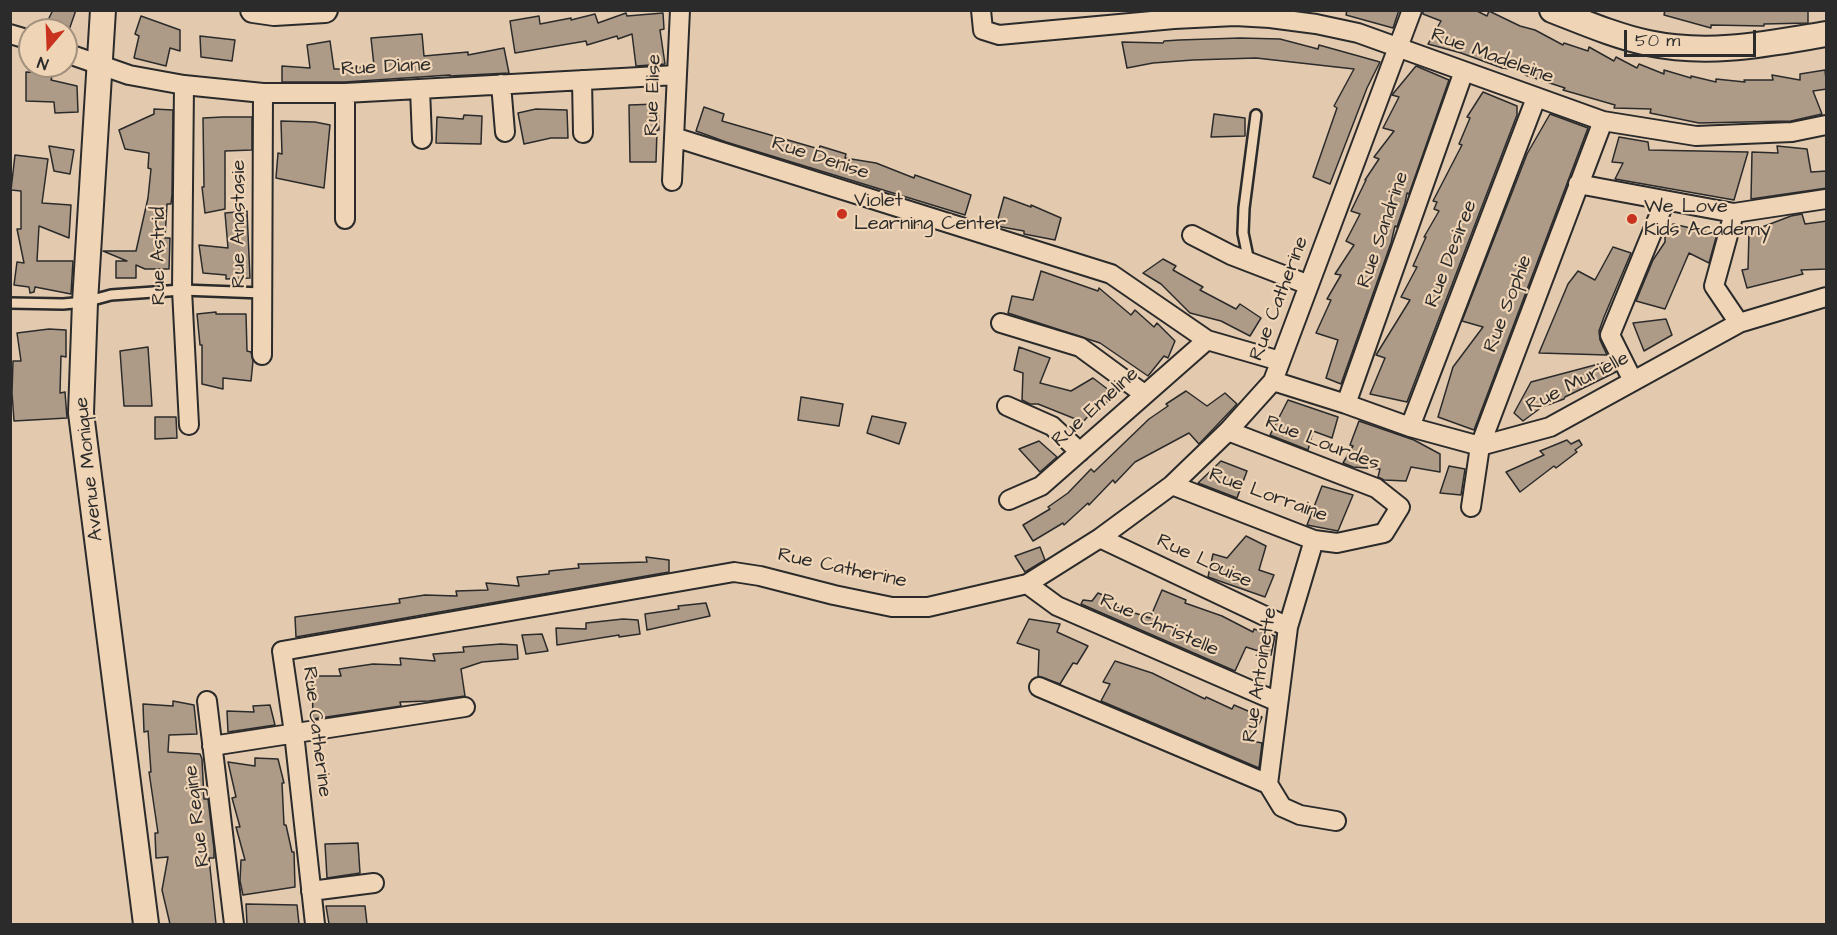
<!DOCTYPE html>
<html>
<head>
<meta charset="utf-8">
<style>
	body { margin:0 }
	#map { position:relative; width:1837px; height:935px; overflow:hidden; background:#e3caae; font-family:"Architects Daughter",sans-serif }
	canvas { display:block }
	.frame { position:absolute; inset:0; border:12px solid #2b2b2b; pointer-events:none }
	.north { position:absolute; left:18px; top:18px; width:60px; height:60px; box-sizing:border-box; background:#efd4b6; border:2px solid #a1907e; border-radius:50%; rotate:199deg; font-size:16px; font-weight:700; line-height:24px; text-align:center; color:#2b2b2b }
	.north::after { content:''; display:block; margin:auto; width:21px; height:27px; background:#c8321e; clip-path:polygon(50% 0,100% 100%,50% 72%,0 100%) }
	.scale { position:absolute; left:1624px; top:30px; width:132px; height:27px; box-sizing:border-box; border:3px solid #2b2b2b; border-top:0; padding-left:8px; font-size:18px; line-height:21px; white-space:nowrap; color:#2b2b2b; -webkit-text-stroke:4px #efd4b6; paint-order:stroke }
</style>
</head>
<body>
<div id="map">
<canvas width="1837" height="935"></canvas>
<div class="frame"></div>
<div class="north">N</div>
<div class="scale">50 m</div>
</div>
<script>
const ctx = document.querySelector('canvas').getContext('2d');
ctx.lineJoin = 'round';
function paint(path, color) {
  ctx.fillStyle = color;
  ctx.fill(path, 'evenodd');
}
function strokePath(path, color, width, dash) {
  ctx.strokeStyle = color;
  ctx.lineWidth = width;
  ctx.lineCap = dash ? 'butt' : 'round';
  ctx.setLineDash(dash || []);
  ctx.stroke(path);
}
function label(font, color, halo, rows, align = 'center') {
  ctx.font = font + ' "Architects Daughter",sans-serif';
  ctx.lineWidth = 4.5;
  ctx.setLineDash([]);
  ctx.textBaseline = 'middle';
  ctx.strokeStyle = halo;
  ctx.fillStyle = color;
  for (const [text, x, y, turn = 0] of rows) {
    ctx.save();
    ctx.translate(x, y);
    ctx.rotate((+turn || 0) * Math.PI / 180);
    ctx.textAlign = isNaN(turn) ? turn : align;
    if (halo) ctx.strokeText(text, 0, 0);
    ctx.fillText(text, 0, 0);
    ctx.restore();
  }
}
const building = new Path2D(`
	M 53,10 L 76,10 L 69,30 L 43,30 Z
	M 1347,10 L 1399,10 L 1393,28 L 1346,15 Z
	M 1423,10 L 1475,10 L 1487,16 L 1489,11 L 1520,26 L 1535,30 L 1563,45 L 1564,43 L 1588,51 L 1589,47 L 1614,61 L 1616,57 L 1637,68 L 1639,64 L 1664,74 L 1664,70 L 1691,78 L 1691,76 L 1716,82 L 1716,79 L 1745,82 L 1744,80 L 1773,80 L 1772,75 L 1800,80 L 1800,74 L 1825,70 L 1827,89 L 1813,91 L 1822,114 L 1791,121 L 1699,123 L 1650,113 L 1651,109 L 1614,108 L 1615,105 L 1563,90 L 1565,88 L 1525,75 L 1527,71 L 1502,68 L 1461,53 L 1428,44 L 1441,21 L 1423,14 Z
	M 1665,10 L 1808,10 L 1808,23 L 1764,24 L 1764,26 L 1711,25 L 1711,28 L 1664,15 Z
	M 626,13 L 627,16 L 663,13 L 664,29 L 660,30 L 665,64 L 636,66 L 632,34 L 618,39 L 617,36 L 587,45 L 586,41 L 515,53 L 510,21 L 539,16 L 540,24 L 571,18 L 571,20 L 595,14 L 598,23 Z
	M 141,16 L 180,30 L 180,51 L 170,48 L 166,66 L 134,58 L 139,36 L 135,34 Z
	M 422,34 L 424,56 L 468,52 L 468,55 L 504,48 L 509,73 L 450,76 L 450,75 L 345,82 L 282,82 L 282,66 L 310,68 L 307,45 L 330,41 L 334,69 L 342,69 L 374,66 L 371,38 Z
	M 200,36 L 235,40 L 232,61 L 201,57 Z
	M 1240,38 L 1280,39 L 1318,49 L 1319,45 L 1380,62 L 1367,88 L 1330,184 L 1313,177 L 1337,108 L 1334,106 L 1354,69 L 1256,58 L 1193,60 L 1153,63 L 1127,68 L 1122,42 L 1163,43 L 1164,41 L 1179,40 Z
	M 1416,66 L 1449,80 L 1409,194 L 1407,193 L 1405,203 L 1397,227 L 1395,226 L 1391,243 L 1341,384 L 1326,378 L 1338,340 L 1316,333 L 1331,300 L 1327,299 L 1341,275 L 1335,274 L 1354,245 L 1346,241 L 1360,214 L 1351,211 L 1366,180 L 1365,180 L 1379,159 L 1374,157 L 1394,131 L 1383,128 L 1399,97 L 1392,95 Z
	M 26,72 L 53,73 L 51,80 L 77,86 L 78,112 L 55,113 L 54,102 L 26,101 Z
	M 1483,92 L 1517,106 L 1517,115 L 1407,402 L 1370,394 L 1385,358 L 1376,355 L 1410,300 L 1401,297 L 1417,267 L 1413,266 L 1426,237 L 1424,237 L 1439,211 L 1434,209 L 1437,202 L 1433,201 L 1462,145 L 1459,144 L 1470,118 L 1467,117 Z
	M 658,104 L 659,130 L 657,130 L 656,162 L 630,162 L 629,105 Z
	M 704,107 L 724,114 L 722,121 L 819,149 L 820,146 L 846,154 L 845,158 L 876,163 L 914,178 L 915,175 L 971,195 L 965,215 L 726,142 L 696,131 Z
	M 154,109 L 173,110 L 172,194 L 171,204 L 167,204 L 165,238 L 170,238 L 169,269 L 145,269 L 136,265 L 136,278 L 116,278 L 116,261 L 127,261 L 103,251 L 136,251 L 148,198 L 151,169 L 148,168 L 149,153 L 125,149 L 119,130 L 154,114 Z
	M 536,109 L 567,110 L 568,138 L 551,138 L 524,144 L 518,113 Z
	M 1214,114 L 1245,118 L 1245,136 L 1211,137 Z
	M 1550,114 L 1588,128 L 1474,430 L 1438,417 L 1453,367 L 1483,327 L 1462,321 L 1527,154 Z
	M 464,115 L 482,116 L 481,144 L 436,143 L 437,117 L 463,119 Z
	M 223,117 L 252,117 L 252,150 L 225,151 L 225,209 L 205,213 L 202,187 L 204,187 L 203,118 Z
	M 281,121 L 315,122 L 330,125 L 324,188 L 276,178 L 278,153 L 282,154 Z
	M 1619,137 L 1648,142 L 1649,150 L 1748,152 L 1734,200 L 1615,179 L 1623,163 L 1612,162 Z
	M 49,146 L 74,150 L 70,174 L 54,171 Z
	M 1777,146 L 1807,149 L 1811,172 L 1827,171 L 1827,188 L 1751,199 L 1752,152 L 1778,153 Z
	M 15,155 L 48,159 L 42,203 L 71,205 L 69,238 L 39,226 L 37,261 L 73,261 L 71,294 L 35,287 L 34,292 L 30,293 L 29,287 L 14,285 L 17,262 L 24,263 L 17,229 L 21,229 L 21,191 L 11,190 Z
	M 1004,197 L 1031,207 L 1031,205 L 1061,218 L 1055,240 L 1024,234 L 1024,231 L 996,226 Z
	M 247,211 L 250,278 L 226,279 L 226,275 L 203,273 L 199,245 L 228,248 L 225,213 Z
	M 1802,214 L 1805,224 L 1827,221 L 1827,269 L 1801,270 L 1803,274 L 1747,288 L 1742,270 L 1748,269 L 1749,232 L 1791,216 Z
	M 1673,224 L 1717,234 L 1709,263 L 1689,253 L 1665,309 L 1636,301 L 1653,260 L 1665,242 L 1665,237 Z
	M 1613,247 L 1631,253 L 1604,317 L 1599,331 L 1600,340 L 1607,355 L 1539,353 L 1568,284 L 1578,271 L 1595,280 Z
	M 1163,259 L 1176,266 L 1173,270 L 1203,287 L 1200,290 L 1236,309 L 1240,304 L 1261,318 L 1250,336 L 1221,321 L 1190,313 L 1161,284 L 1143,273 Z
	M 1041,271 L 1098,291 L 1099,288 L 1131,315 L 1135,310 L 1154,327 L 1157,323 L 1175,341 L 1168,358 L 1164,356 L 1148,376 L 1100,343 L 1008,313 L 1012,296 L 1033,300 Z
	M 216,312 L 216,314 L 246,314 L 247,351 L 251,352 L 253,361 L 251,381 L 223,378 L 223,389 L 202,384 L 202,345 L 200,345 L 197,314 Z
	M 1666,319 L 1672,335 L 1644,351 L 1633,323 Z
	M 49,329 L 66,330 L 66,357 L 61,356 L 60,393 L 65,392 L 67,418 L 14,421 L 12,393 L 13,361 L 21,361 L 17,333 Z
	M 148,347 L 152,406 L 124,406 L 120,351 Z
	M 1019,347 L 1050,358 L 1040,383 L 1071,391 L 1093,378 L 1114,394 L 1100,410 L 1096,407 L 1083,422 L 1038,404 L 1030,404 L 1022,400 L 1023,373 L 1014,370 Z
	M 1610,361 L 1616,372 L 1565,397 L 1564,399 L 1542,407 L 1523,421 L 1514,413 L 1531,382 Z
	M 1186,391 L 1207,406 L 1225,393 L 1237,404 L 1199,444 L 1189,433 L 1135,462 L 1115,483 L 1113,480 L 1089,505 L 1088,503 L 1064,525 L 1063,523 L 1033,541 L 1023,525 L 1050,509 L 1048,507 L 1068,493 L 1091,469 L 1094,472 L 1149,419 L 1168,406 L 1166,404 Z
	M 801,397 L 843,404 L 839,426 L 798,420 Z
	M 1288,400 L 1338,417 L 1332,438 L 1313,431 L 1308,450 L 1270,435 Z
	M 872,416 L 906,423 L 899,444 L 867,433 Z
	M 155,417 L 176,417 L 177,438 L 155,439 Z
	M 1359,421 L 1414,440 L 1440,454 L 1440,472 L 1411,467 L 1406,481 L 1384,480 L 1378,477 L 1380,469 L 1353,467 L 1343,463 L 1353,446 L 1350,445 Z
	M 1567,440 L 1571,444 L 1579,440 L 1582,445 L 1575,450 L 1577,452 L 1556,468 L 1554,466 L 1520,492 L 1506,472 L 1544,455 L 1540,451 Z
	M 1039,441 L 1057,457 L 1040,472 L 1019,449 Z
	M 1221,461 L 1247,471 L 1237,498 L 1198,483 Z
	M 1449,466 L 1465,469 L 1461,495 L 1440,493 Z
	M 1322,486 L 1353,495 L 1338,531 L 1307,525 Z
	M 1246,536 L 1266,546 L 1259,570 L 1274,575 L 1265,597 L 1208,577 L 1213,554 L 1227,558 Z
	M 1040,547 L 1045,560 L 1025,572 L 1015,556 Z
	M 646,557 L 669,560 L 669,572 L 296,637 L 295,617 L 400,603 L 399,599 L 425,595 L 457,596 L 456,591 L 488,590 L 486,583 L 519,586 L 517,577 L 549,574 L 549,571 L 579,568 L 578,564 L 647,562 Z
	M 1162,590 L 1186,600 L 1185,603 L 1222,616 L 1253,632 L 1254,629 L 1275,636 L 1271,655 L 1246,647 L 1235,671 L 1081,604 L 1083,600 L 1092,601 L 1098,593 L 1110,598 L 1107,604 L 1150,618 Z
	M 706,603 L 710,616 L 647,630 L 645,614 L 679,609 L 678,606 Z
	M 623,619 L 638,620 L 640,634 L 619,637 L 619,635 L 557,645 L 556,628 L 586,629 L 586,623 Z
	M 1029,619 L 1060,624 L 1057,632 L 1088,646 L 1077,664 L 1073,663 L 1060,684 L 1038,676 L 1039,650 L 1017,643 Z
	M 542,634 L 548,651 L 526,654 L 522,635 Z
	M 501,644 L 517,645 L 518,659 L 482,662 L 461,669 L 465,696 L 429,701 L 400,702 L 401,706 L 313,719 L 312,676 L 341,676 L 339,669 L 373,664 L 401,665 L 400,658 L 435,661 L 433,654 L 464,652 L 463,647 Z
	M 1115,661 L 1152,673 L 1205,699 L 1206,697 L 1232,709 L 1234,705 L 1262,717 L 1252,741 L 1262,743 L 1259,768 L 1101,701 L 1110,684 L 1103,682 Z
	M 173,701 L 194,705 L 197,734 L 169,735 L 168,752 L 200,754 L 202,759 L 204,799 L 208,799 L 214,849 L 214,858 L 209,858 L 216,924 L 170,924 L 162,890 L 168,857 L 156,858 L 155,833 L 158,833 L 149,772 L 151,772 L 148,731 L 144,732 L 143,704 L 173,706 Z
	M 270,705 L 275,725 L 228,732 L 227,711 L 254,712 L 253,706 Z
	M 255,758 L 278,759 L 284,783 L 282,783 L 284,825 L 286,825 L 292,852 L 294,852 L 295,887 L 243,895 L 240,881 L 241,860 L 245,860 L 236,827 L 240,827 L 232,798 L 236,797 L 228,762 L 255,766 Z
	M 358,843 L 360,873 L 327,878 L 325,844 Z
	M 246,904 L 297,905 L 299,924 L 247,924 Z
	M 326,906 L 365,906 L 367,924 L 329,924 Z`);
const lane = new Path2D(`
	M 1249,262 L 1243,233 L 1244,208 L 1256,115
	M 10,303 L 63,304 L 85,302 L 111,295 L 182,290 L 263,293`);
const street = new Path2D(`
	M 981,10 L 983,30 L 999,35 L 1174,19 L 1235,16 L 1270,18 L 1316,24 L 1358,33 L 1603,121 L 1696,136 L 1792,132 L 1826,125
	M 10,34 L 30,40
	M 66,53 L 129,75 L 184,85 L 263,93 L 345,93 L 677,75
	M 582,80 L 583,133
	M 501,84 L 505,132
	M 184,85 L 182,290 L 189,425
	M 420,89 L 422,139
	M 345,93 L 345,219
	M 674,137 L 1111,274 L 1207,340 L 1280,361
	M 672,181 L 680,10
	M 1578,184 L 1734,213 L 1826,199
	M 1734,213 L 1714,286 L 1739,323
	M 1192,235 L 1231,255 L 1309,285
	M 1001,323 L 1080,347 L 1144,394
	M 262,355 L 263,93
	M 1273,381 L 1346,404 L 1410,427 L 1480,446 L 1550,427 L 1739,323 L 1826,297
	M 1633,381 L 1610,335 L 1665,201
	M 1346,404 L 1464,71
	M 1007,406 L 1052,426 L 1080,452
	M 1410,427 L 1536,98
	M 1172,485 L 1314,540 L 1337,543 L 1384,533 L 1400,507 L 1376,488 L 1228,431
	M 1009,500 L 1041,486 L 1207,340
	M 1471,507 L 1480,446 L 1603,121
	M 1100,538 L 1288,627
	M 1027,584 L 1057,606 L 1278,702
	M 1039,687 L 1268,784
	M 207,701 L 234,924
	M 212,746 L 465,707
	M 1268,784 L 1288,627 L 1314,540
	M 1268,784 L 1282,807 L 1300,815 L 1336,821
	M 311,891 L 374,883
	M 315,924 L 294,733 L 282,651 L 734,572 L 760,576 L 834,595 L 892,607 L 928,607 L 1027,584 L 1100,538 L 1172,485 L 1228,431 L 1273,381 L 1412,10`);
const secondary = new Path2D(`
	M 103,10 L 85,302 L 81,413 L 146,924
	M 253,10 L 274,13 L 325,10
	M 1552,10 C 1583,22 1615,36 1648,43 C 1710,56 1766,44 1826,34`);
const markers = [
	[842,214,6,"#c8321e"],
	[1632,219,6,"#c8321e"]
];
const streetNames = [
	["Rue Madeleine",1492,57,20],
	["Rue Diane",386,68,-3],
	["Rue Elise",654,95,-88],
	["Rue Denise",820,159,18],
	["Rue Anastasie",240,224,-90],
	["Rue Sandrine",1384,230,-71],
	["Rue Desiree",1452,254,-69],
	["Rue Astrid",160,256,-90],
	["Rue Catherine",1280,299,-69],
	["Rue Sophie",1509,304,-69],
	["Rue Murielle",1578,383,-27],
	["Rue Emeline",1096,408,-42],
	["Rue Lourdes",1322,444,21],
	["Avenue Monique",90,469,-96],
	["Rue Lorraine",1268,496,20],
	["Rue Louise",1204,562,25],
	["Rue Catherine",842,569,12],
	["Rue Christelle",1159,626,24],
	["Rue Antoinette",1261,675,-81],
	["Rue Catherine",316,732,83],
	["Rue Regine",198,816,-97]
];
const poiNames = [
	["Violet",854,202],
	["Learning Center",854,225],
	["We Love",1644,208],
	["Kids Academy",1644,231]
];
paint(building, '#ad9a87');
strokePath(building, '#2b2b2b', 1.5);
strokePath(lane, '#2b2b2b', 14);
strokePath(street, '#2b2b2b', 22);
strokePath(secondary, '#2b2b2b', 28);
strokePath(lane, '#efd4b6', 9);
strokePath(street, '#efd4b6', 18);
strokePath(secondary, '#efd4b6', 24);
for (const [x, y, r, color] of markers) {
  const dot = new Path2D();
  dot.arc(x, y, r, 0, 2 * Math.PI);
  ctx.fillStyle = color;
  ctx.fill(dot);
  strokePath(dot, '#efd4b6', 2);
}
label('20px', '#2b2b2b', '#efd4b6', streetNames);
label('20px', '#2b2b2b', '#efd4b6', poiNames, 'left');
</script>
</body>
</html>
